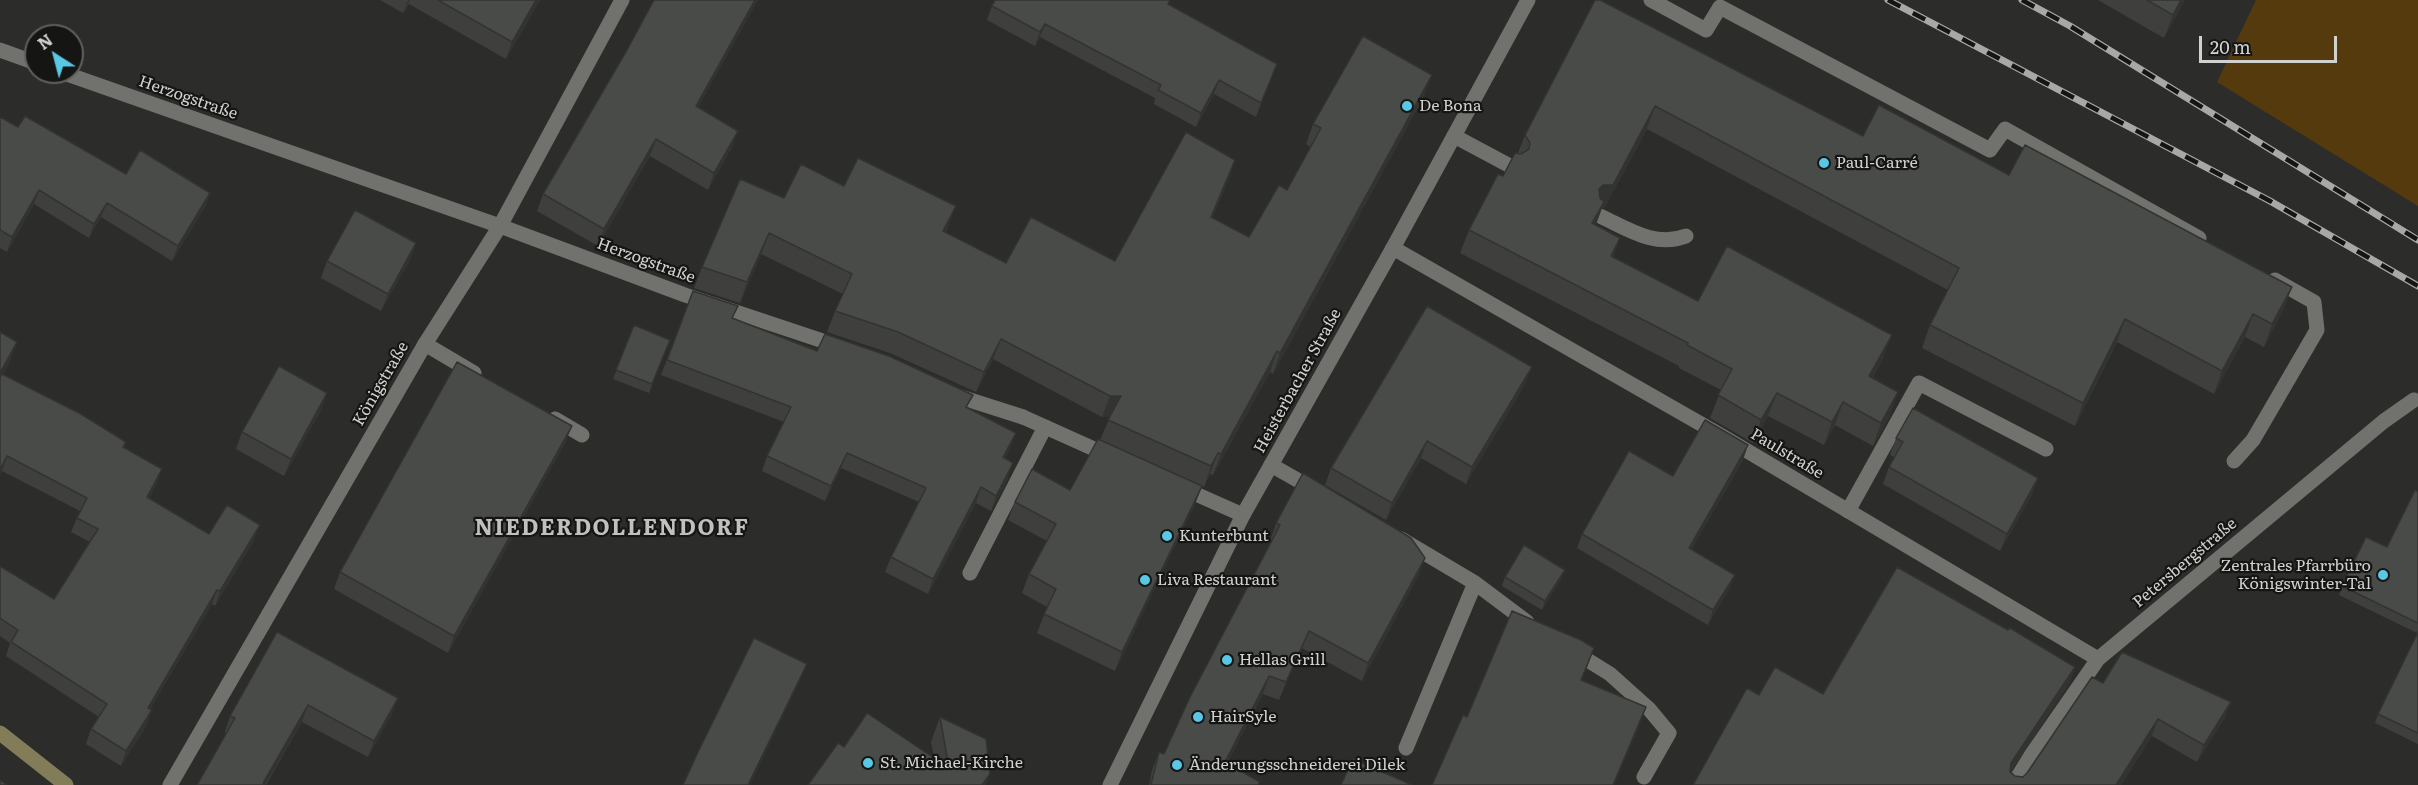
<!DOCTYPE html>
<html>
<head>
<meta charset="utf-8">
<style>
	body { margin:0 }
	#map { position:relative; width:2418px; height:785px; overflow:hidden; background:#2c2d2a; font-family:Literata,serif }
	canvas { display:block }
	.north { position:absolute; left:24px; top:24px; width:60px; height:60px; box-sizing:border-box; background:#151514; border:2px solid #60615f; border-radius:50%; rotate:324deg; font-size:16px; font-weight:700; line-height:24px; text-align:center; color:#d1d2d0 }
	.north::after { content:''; display:block; margin:auto; width:21px; height:27px; background:#58c8e4; clip-path:polygon(50% 0,100% 100%,50% 72%,0 100%) }
	.scale { position:absolute; left:2199px; top:36px; width:138px; height:27px; box-sizing:border-box; border:3px solid #d1d2d0; border-top:0; padding-left:8px; font-size:18px; line-height:21px; white-space:nowrap; color:#d1d2d0; -webkit-text-stroke:4px #151514; paint-order:stroke }
</style>
</head>
<body>
<div id="map">
<canvas width="2418" height="785"></canvas>
<div class="north">N</div>
<div class="scale">20 m</div>
</div>
<script>
const ctx = document.querySelector('canvas').getContext('2d');
ctx.lineJoin = 'round';
function paint(path, color) {
  ctx.fillStyle = color;
  ctx.fill(path, 'evenodd');
}
function strokePath(path, color, width, dash) {
  ctx.strokeStyle = color;
  ctx.lineWidth = width;
  ctx.lineCap = dash ? 'butt' : 'round';
  ctx.setLineDash(dash || []);
  ctx.stroke(path);
}
function label(font, color, halo, rows, align = 'center') {
  ctx.font = font + ' Literata,serif';
  ctx.lineWidth = 4.5;
  ctx.setLineDash([]);
  ctx.textBaseline = 'middle';
  ctx.strokeStyle = halo;
  ctx.fillStyle = color;
  for (const [text, x, y, turn = 0] of rows) {
    ctx.save();
    ctx.translate(x, y);
    ctx.rotate((+turn || 0) * Math.PI / 180);
    ctx.textAlign = isNaN(turn) ? turn : align;
    if (halo) ctx.strokeText(text, 0, 0);
    ctx.fillText(text, 0, 0);
    ctx.restore();
  }
}
const green = new Path2D(`
	M 2256,0 L 2418,0 L 2418,206 L 2217,82 Z`);
const service = new Path2D(`
	M 1651,0 L 1706,30 L 1720,7 L 1990,150 L 2005,129 L 2199,238
	M 1454,136 L 1512,167
	M 1600,216 C 1628,229 1655,248 1686,236
	M 500,226 L 685,295 L 841,347
	M 425,344 L 474,373
	M 951,394 L 1023,417
	M 555,419 L 582,435
	M 2234,461 L 2253,440 L 2317,330 L 2314,302 L 2275,280
	M 1271,465 L 1315,490
	M 1848,511 L 1919,383 L 2046,449
	M 1401,539 L 1475,583 L 1406,748
	M 970,573 L 1045,427
	M 1475,583 L 1527,622
	M 1573,651 L 1610,674 L 1649,709 L 1669,733 L 1644,777`);
const minor = new Path2D(`
	M 0,50 L 36,63
	M 61,72 L 500,226
	M 1393,248 L 1722,436 L 2098,659
	M 1023,417 L 1112,457
	M 1180,487 L 1243,515
	M 170,785 L 425,344 L 500,226 L 622,0
	M 2013,785 L 2032,754 L 2098,659 L 2384,421 L 2414,400`);
const tertiary = new Path2D(`
	M 1110,785 L 1243,515 L 1393,248 L 1528,0`);
const secondary = new Path2D(`
	M 0,733 L 66,785`);
const rail = new Path2D(`
	M 1888,0 L 2270,201 L 2418,286
	M 2022,0 L 2070,26 L 2418,240`);
const wall = new Path2D(`
	M 380,0 L 540,0 L 506,59 L 409,4 L 403,13 Z
	M 654,0 L 758,0 L 698,107 L 732,147 L 708,190 L 650,156 L 598,246 L 537,211 L 543,194 L 627,50 Z
	M 1595,0 L 1863,136 L 2009,175 L 2292,287 L 2283,310 L 2264,347 L 2245,337 L 2214,394 L 2117,342 L 2075,426 L 1922,348 L 1930,325 L 1948,290 L 1647,129 L 1605,207 L 1602,208 L 1595,225 L 1620,238 L 1613,257 L 1698,301 L 1883,358 L 1873,377 L 1890,415 L 1873,446 L 1835,425 L 1824,445 L 1768,416 L 1753,443 L 1710,418 L 1721,390 L 1679,368 L 1679,366 L 1460,253 L 1469,230 L 1518,153 L 1525,135 Z
	M 2098,0 L 2185,0 L 2164,38 Z
	M 1169,5 L 1277,64 L 1256,117 L 1214,94 L 1196,127 L 1154,104 L 1155,98 L 1040,37 L 1035,46 L 987,20 L 992,6 Z
	M 1424,96 L 1273,374 L 1270,372 L 1213,475 L 1210,474 L 1204,487 L 1202,486 L 1195,504 L 1115,671 L 1037,633 L 1047,607 L 1022,593 L 1029,574 L 1047,541 L 1008,520 L 1015,502 L 1070,490 L 1100,440 L 1110,417 L 1102,417 L 993,359 L 976,392 L 890,353 L 827,332 L 835,311 L 843,294 L 761,254 L 740,303 L 694,288 L 702,267 L 784,198 L 844,186 L 948,227 L 946,232 L 1006,263 L 1115,261 L 1235,160 L 1228,181 L 1212,218 L 1249,237 L 1287,190 L 1310,147 L 1306,144 L 1313,124 Z
	M 0,117 L 18,127 L 126,174 L 210,193 L 205,207 L 172,261 L 101,217 L 89,238 L 34,204 L 7,252 L 0,248 Z
	M 416,243 L 410,260 L 381,311 L 321,278 L 327,261 Z
	M 693,291 L 733,318 L 968,408 L 1010,448 L 1005,458 L 1008,478 L 991,511 L 976,503 L 928,594 L 885,572 L 891,557 L 919,502 L 841,468 L 825,501 L 762,471 L 767,456 L 784,422 L 661,375 Z
	M 634,325 L 670,340 L 649,393 L 613,379 Z
	M 0,332 L 17,342 L 9,363 L 3,374 L 126,442 L 124,448 L 157,483 L 149,498 L 209,534 L 254,540 L 215,606 L 212,604 L 150,709 L 147,725 L 121,766 L 86,744 L 91,729 L 99,717 L 6,656 L 10,643 L 0,636 L 0,566 L 54,599 L 90,542 L 71,532 L 80,511 L 2,471 Z
	M 1525,384 L 1466,484 L 1421,458 L 1386,520 L 1325,485 L 1331,468 Z
	M 327,393 L 321,410 L 284,476 L 236,449 L 242,432 Z
	M 572,426 L 565,443 L 448,653 L 334,589 L 340,572 Z
	M 1896,438 L 2038,478 L 2032,495 L 2000,551 L 1883,484 L 1889,467 L 1894,457 L 1890,455 Z
	M 1743,460 L 1691,550 L 1735,575 L 1729,589 L 1708,625 L 1577,548 L 1582,534 L 1673,476 Z
	M 2418,492 L 2418,744 L 2375,723 L 2378,714 L 2417,633 L 2339,595 L 2342,586 L 2387,547 Z
	M 1276,523 L 1425,558 L 1418,576 L 1362,681 L 1302,648 L 1279,700 L 1263,694 L 1227,763 L 1259,785 L 1149,785 L 1152,770 L 1159,752 L 1164,754 L 1271,542 L 1270,541 Z
	M 1565,570 L 1561,579 L 1542,610 L 1502,586 L 1505,577 Z
	M 2008,630 L 2075,667 L 2069,684 L 2011,771 L 2015,776 L 2023,777 L 2027,773 L 2103,683 L 2231,702 L 2224,719 L 2197,762 L 2152,736 L 2121,785 L 1693,785 L 1759,695 L 1823,694 Z
	M 277,632 L 392,714 L 368,757 L 302,722 L 266,785 L 226,733 L 225,732 L 230,716 Z
	M 940,717 L 986,785 L 844,747 L 934,758 L 931,742 Z`);
const shadedWall = new Path2D(`
	M 408,0 L 410,0 L 403,13 Z
	M 536,0 L 540,0 L 506,59 L 512,42 Z
	M 755,0 L 758,0 L 689,123 L 696,106 Z
	M 2181,0 L 2185,0 L 2164,38 L 2173,15 Z
	M 1045,24 L 1040,37 L 1035,46 L 1040,32 Z
	M 1277,64 L 1272,78 L 1256,117 L 1261,103 Z
	M 1432,75 L 1424,96 L 1273,374 L 1280,353 Z
	M 1219,80 L 1214,94 L 1196,127 L 1201,113 Z
	M 1655,106 L 1647,129 L 1605,207 L 1602,208 L 1596,225 L 1592,223 L 1599,189 Z
	M 738,131 L 732,147 L 708,190 L 714,173 Z
	M 656,139 L 650,156 L 598,246 L 604,229 Z
	M 1235,160 L 1228,181 L 1203,238 L 1211,217 Z
	M 39,190 L 34,204 L 7,252 L 12,237 Z
	M 210,193 L 205,207 L 172,261 L 178,246 Z
	M 107,203 L 101,217 L 89,238 L 94,224 Z
	M 956,206 L 948,227 L 936,252 L 943,231 Z
	M 769,233 L 761,254 L 740,303 L 747,282 Z
	M 1620,238 L 1612,261 L 1611,256 Z
	M 416,243 L 410,260 L 381,311 L 388,294 Z
	M 2292,287 L 2283,310 L 2264,347 L 2272,324 Z
	M 2253,314 L 2245,337 L 2214,394 L 2222,371 Z
	M 2125,319 L 2117,342 L 2075,426 L 2083,403 Z
	M 1892,335 L 1883,358 L 1861,398 L 1869,376 Z
	M 1001,339 L 993,359 L 976,392 L 984,372 Z
	M 17,342 L 9,363 L 0,380 L 0,373 Z
	M 1277,351 L 1270,372 L 1213,475 L 1221,454 Z
	M 1532,367 L 1525,384 L 1466,484 L 1472,467 Z
	M 1898,392 L 1890,415 L 1873,446 L 1881,423 Z
	M 327,393 L 321,410 L 284,476 L 291,459 Z
	M 1777,393 L 1768,416 L 1753,443 L 1761,420 Z
	M 1110,396 L 1121,396 L 1113,417 L 1102,417 Z
	M 1843,402 L 1835,425 L 1824,445 L 1832,422 Z
	M 572,426 L 565,443 L 448,653 L 454,636 Z
	M 1016,433 L 1010,448 L 998,473 L 1003,457 Z
	M 1427,441 L 1421,458 L 1386,520 L 1392,503 Z
	M 1748,445 L 1743,460 L 1684,563 L 1689,548 Z
	M 847,453 L 841,468 L 825,501 L 831,486 Z
	M 1218,453 L 1210,474 L 1204,487 L 1211,466 Z
	M 7,456 L 2,471 L 0,475 L 0,470 Z
	M 1013,463 L 1008,478 L 991,511 L 996,496 Z
	M 162,469 L 157,483 L 141,512 L 147,497 Z
	M 2038,478 L 2032,495 L 2000,551 L 2007,534 Z
	M 1202,486 L 1195,504 L 1115,671 L 1122,652 Z
	M 981,487 L 976,503 L 928,594 L 933,579 Z
	M 260,525 L 254,540 L 215,606 L 220,591 Z
	M 1425,558 L 1418,576 L 1362,681 L 1368,663 Z
	M 1565,570 L 1561,579 L 1542,610 L 1545,601 Z
	M 1735,575 L 1729,589 L 1708,625 L 1713,610 Z
	M 217,590 L 212,604 L 142,722 L 148,708 Z
	M 1309,631 L 1302,648 L 1279,700 L 1286,682 Z
	M 1594,648 L 1586,670 L 1572,702 L 1581,680 Z
	M 807,664 L 800,681 L 750,785 L 748,785 Z
	M 2075,667 L 2069,684 L 2005,780 L 2011,763 Z
	M 1269,676 L 1263,694 L 1219,780 L 1225,762 Z
	M 398,698 L 392,714 L 368,757 L 374,741 Z
	M 2231,702 L 2224,719 L 2197,762 L 2204,745 Z
	M 308,705 L 302,722 L 265,785 L 262,785 Z
	M 1646,707 L 1638,730 L 1614,785 L 1613,785 Z
	M 152,710 L 147,725 L 121,766 L 126,751 Z
	M 2158,719 L 2152,736 L 2121,785 L 2116,785 Z
	M 990,774 L 986,785 L 982,785 Z`);
const building = new Path2D(`
	M 438,0 L 536,0 L 512,42 Z
	M 654,0 L 755,0 L 696,106 L 738,131 L 714,173 L 656,139 L 604,229 L 543,194 L 627,50 Z
	M 995,0 L 1170,0 L 1168,4 L 1277,64 L 1261,103 L 1219,80 L 1201,113 L 1158,90 L 1161,85 L 1045,24 L 1040,32 L 992,6 Z
	M 1595,0 L 1600,0 L 1863,136 L 1879,105 L 2009,175 L 2025,145 L 2292,287 L 2272,324 L 2253,314 L 2222,371 L 2125,319 L 2083,403 L 1930,325 L 1959,268 L 1655,106 L 1613,185 L 1603,185 L 1599,189 L 1600,198 L 1604,202 L 1592,223 L 1620,238 L 1611,256 L 1698,301 L 1727,246 L 1892,335 L 1869,376 L 1898,392 L 1881,423 L 1843,402 L 1832,422 L 1777,393 L 1761,420 L 1718,395 L 1732,369 L 1687,345 L 1688,343 L 1469,230 L 1498,174 L 1503,176 L 1515,153 L 1521,154 L 1529,149 L 1530,143 L 1525,135 Z
	M 2147,0 L 2181,0 L 2173,15 Z
	M 1363,36 L 1432,75 L 1280,353 L 1277,351 L 1221,454 L 1218,453 L 1211,466 L 1108,420 L 1121,396 L 1110,396 L 1001,339 L 984,372 L 898,332 L 835,311 L 852,274 L 769,233 L 747,282 L 702,267 L 740,179 L 784,198 L 801,164 L 844,186 L 858,158 L 956,206 L 943,231 L 1006,263 L 1031,217 L 1115,261 L 1186,132 L 1235,160 L 1211,217 L 1249,237 L 1279,185 L 1287,190 L 1321,128 L 1313,124 Z
	M 25,116 L 126,174 L 140,150 L 210,193 L 178,246 L 107,203 L 94,224 L 39,190 L 12,237 L 0,230 L 0,117 L 18,127 Z
	M 355,210 L 416,243 L 388,294 L 327,261 Z
	M 693,291 L 738,306 L 732,318 L 817,351 L 825,334 L 889,356 L 973,395 L 966,407 L 1016,433 L 1003,457 L 1013,463 L 996,496 L 981,487 L 933,579 L 891,557 L 926,488 L 847,453 L 831,486 L 767,456 L 791,407 L 667,360 Z
	M 1427,306 L 1532,367 L 1472,467 L 1427,441 L 1392,503 L 1331,468 Z
	M 634,325 L 670,340 L 652,384 L 616,370 Z
	M 0,332 L 17,342 L 0,373 Z
	M 457,362 L 572,426 L 454,636 L 340,572 Z
	M 279,366 L 327,393 L 291,459 L 242,432 Z
	M 2,374 L 81,414 L 126,442 L 123,447 L 162,469 L 147,497 L 209,534 L 227,505 L 260,525 L 220,591 L 217,590 L 148,708 L 152,710 L 126,751 L 91,729 L 107,704 L 11,642 L 18,630 L 0,618 L 0,566 L 54,599 L 98,529 L 77,518 L 87,498 L 7,456 L 0,470 L 0,377 Z
	M 1913,408 L 2038,478 L 2007,534 L 1889,467 L 1903,442 L 1896,438 Z
	M 1705,420 L 1748,445 L 1689,548 L 1735,575 L 1713,610 L 1582,534 L 1629,451 L 1673,476 Z
	M 1098,439 L 1202,486 L 1122,652 L 1044,614 L 1056,589 L 1029,574 L 1056,524 L 1015,502 L 1032,469 L 1070,490 Z
	M 1303,473 L 1411,538 L 1425,558 L 1368,663 L 1309,631 L 1286,682 L 1269,676 L 1225,762 L 1260,782 L 1258,785 L 1151,785 L 1159,752 L 1164,754 L 1190,697 L 1280,525 L 1276,523 Z
	M 2415,490 L 2418,492 L 2418,623 L 2342,586 L 2366,537 L 2387,547 Z
	M 1524,545 L 1565,570 L 1545,601 L 1505,577 Z
	M 1897,567 L 2008,630 L 2010,628 L 2075,667 L 2011,763 L 2010,772 L 2015,776 L 2023,777 L 2027,773 L 2092,677 L 2103,683 L 2122,652 L 2231,702 L 2204,745 L 2158,719 L 2116,785 L 1693,785 L 1747,688 L 1759,695 L 1775,667 L 1823,694 Z
	M 1512,611 L 1581,640 L 1594,648 L 1581,680 L 1646,707 L 1613,785 L 1432,785 L 1463,715 L 1467,717 Z
	M 277,632 L 398,698 L 374,741 L 308,705 L 263,783 L 266,785 L 197,785 L 235,718 L 230,716 Z
	M 2418,632 L 2418,733 L 2378,714 Z
	M 754,638 L 807,664 L 748,785 L 683,785 L 698,752 Z
	M 867,713 L 949,768 L 940,717 L 986,739 L 990,774 L 982,785 L 808,785 L 838,743 L 844,747 Z
	M 1353,759 L 1412,785 L 1341,785 Z
	M 0,780 L 7,785 L 0,785 Z`);
const markers = [
	[1407,106,6,"#58c8e4"],
	[1824,163,6,"#58c8e4"],
	[1167,536,6,"#58c8e4"],
	[2383,575,6,"#58c8e4"],
	[1145,580,6,"#58c8e4"],
	[1227,660,6,"#58c8e4"],
	[1198,717,6,"#58c8e4"],
	[868,763,6,"#58c8e4"],
	[1177,765,6,"#58c8e4"]
];
const streetNames = [
	["Herzogstraße",188,98,19],
	["Herzogstraße",646,261,20],
	["Heisterbacher Straße",1298,381,-61],
	["Königstraße",381,384,-60],
	["Paulstraße",1787,454,31],
	["Petersbergstraße",2185,563,-40]
];
const poiNames = [
	["De Bona",1419,106],
	["Paul-Carré",1836,163],
	["Kunterbunt",1179,536],
	["Zentrales Pfarrbüro",2371,566,"right"],
	["Königswinter-Tal",2371,584,"right"],
	["Liva Restaurant",1157,580],
	["Hellas Grill",1239,660],
	["HairSyle",1210,717],
	["St. Michael-Kirche",880,763],
	["Änderungsschneiderei Dilek",1189,765]
];
const districtNames = [
	["NIEDERDOLLENDORF",612,529]
];
paint(green, '#553a0e');
strokePath(service, '#71726e', 15);
strokePath(minor, '#71726e', 15);
strokePath(tertiary, '#71726e', 15);
strokePath(secondary, '#827c59', 15);
strokePath(rail, '#a8a9a7', 7);
strokePath(rail, '#151514', 4.5, [14]);
paint(wall, '#3f403e');
paint(shadedWall, '#333432');
paint(building, '#494b48');
strokePath(building, '#333432', 1.5);
for (const [x, y, r, color] of markers) {
  const dot = new Path2D();
  dot.arc(x, y, r, 0, 2 * Math.PI);
  ctx.fillStyle = color;
  ctx.fill(dot);
  strokePath(dot, '#151514', 2);
}
label('16px', '#d1d2d0', '#151514', streetNames);
label('16px', '#d1d2d0', '#151514', poiNames, 'left');
ctx.letterSpacing = '1.5px';
label('bold 22px', '#c0c1bc', '#151514', districtNames);
ctx.letterSpacing = '0px';
</script>
</body>
</html>
